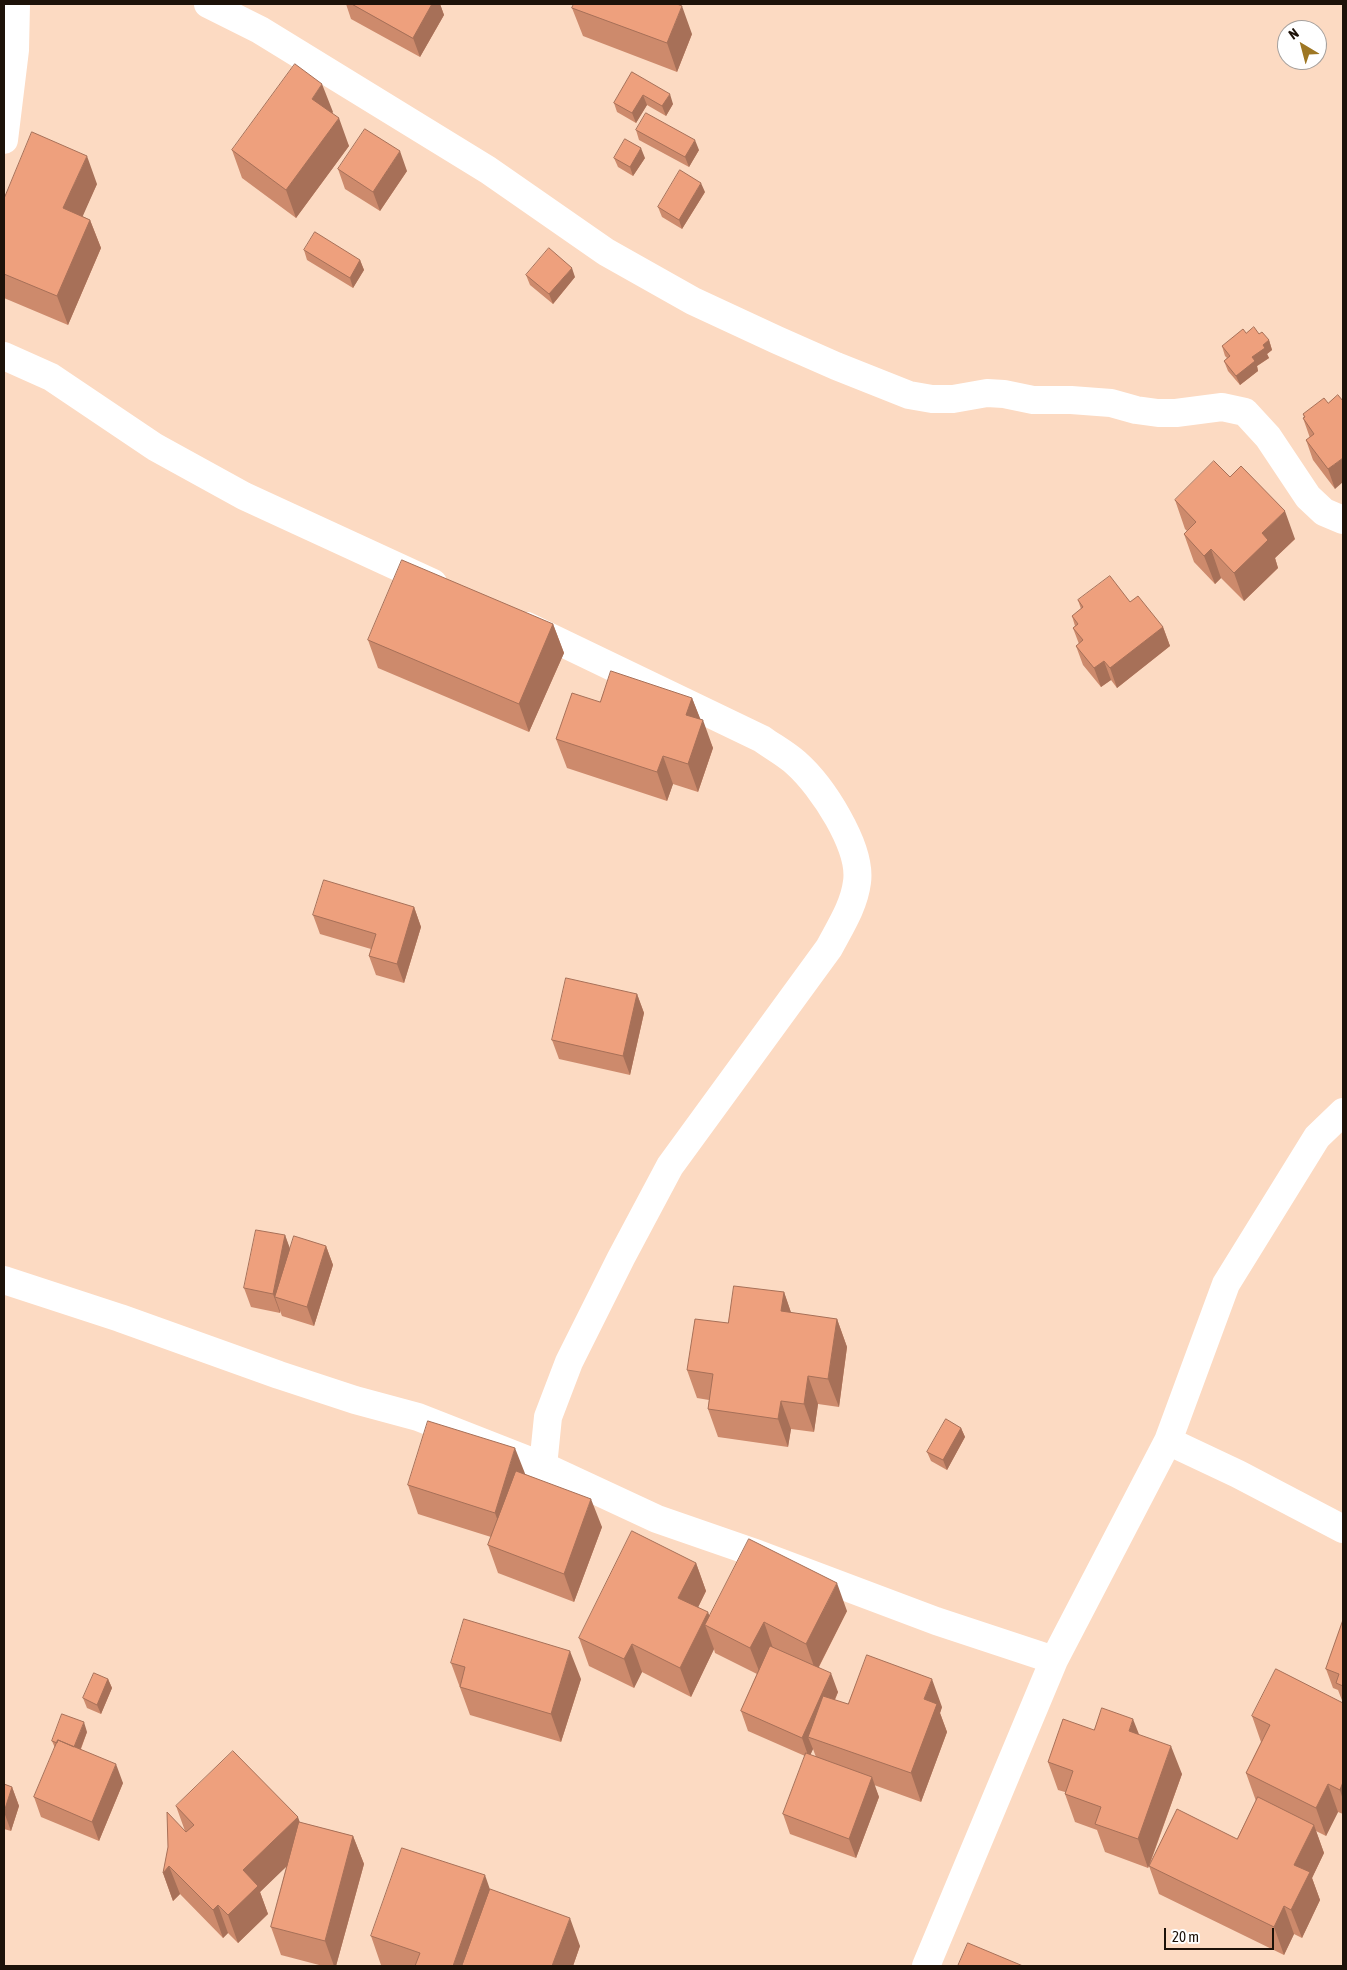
<!DOCTYPE html>
<html>
<head>
<meta charset="utf-8">
<style>
	body { margin:0 }
	#map { position:relative; width:1347px; height:1970px; overflow:hidden; background:#fcdac2; font-family:"Asap Condensed",sans-serif }
	canvas { display:block }
	.frame { position:absolute; inset:0; border:5px solid #1d1209; pointer-events:none }
	.north { position:absolute; left:1277px; top:20px; width:50px; height:50px; box-sizing:border-box; background:#fff; border:1px solid #a5a09d; border-radius:50%; rotate:323deg; font-size:14px; font-weight:700; line-height:20px; text-align:center; color:#1d1209 }
	.north::after { content:''; display:block; margin:auto; width:18px; height:22px; background:#9e7724; clip-path:polygon(50% 0,100% 100%,50% 72%,0 100%) }
	.scale { position:absolute; left:1164px; top:1928px; width:110px; height:22px; box-sizing:border-box; border:2px solid #1d1209; border-top:0; padding-left:6px; font-size:15px; line-height:18px; white-space:nowrap; color:#1d1209; -webkit-text-stroke:4px #fff; paint-order:stroke }
</style>
</head>
<body>
<div id="map">
<canvas width="1347" height="1970"></canvas>
<div class="frame"></div>
<div class="north">N</div>
<div class="scale">20 m</div>
</div>
<script>
const ctx = document.querySelector('canvas').getContext('2d');
ctx.lineJoin = 'round';
function strokePath(path, color, width, dash) {
  ctx.strokeStyle = color;
  ctx.lineWidth = width;
  ctx.lineCap = dash ? 'butt' : 'round';
  ctx.setLineDash(dash || []);
  ctx.stroke(path);
}
function paint(path, color) {
  ctx.fillStyle = color;
  ctx.fill(path, 'evenodd');
}
const street = new Path2D(`
	M 208,4 L 260,30 L 488,170 L 606,252 L 693,301 L 777,340 L 836,366 L 909,395 L 932,399 L 953,399 L 987,393 L 1004,394 L 1033,400 L 1071,400 L 1111,403 L 1136,410 L 1158,413 L 1176,413 L 1222,407 L 1245,412 L 1268,437 L 1308,497 L 1324,512 L 1343,520
	M 4,356 L 51,377 L 155,447 L 244,496 L 433,583
	M 527,626 L 762,739 C 773,747 786,754 796,763 C 822,786 862,847 857,882 C 854,906 840,927 829,948 L 670,1166 L 621,1258 L 569,1362 L 548,1417 L 543,1466
	M 4,1280 L 120,1318 L 279,1375 L 355,1400 L 418,1417 L 543,1466 L 657,1519 L 758,1554 L 936,1621 L 1054,1660
	M 1168,1441 L 1238,1474 L 1343,1529
	M 926,1966 L 1054,1660 L 1168,1441 L 1226,1284 L 1317,1137 L 1343,1112`);
const secondary = new Path2D(`
	M 4,140 L 15,50 L 16,4`);
const wall = new Path2D(`
	M 346,4 L 440,4 L 444,15 L 420,57 L 351,19 Z
	M 572,8 L 692,34 L 677,72 L 583,36 Z
	M 632,72 L 673,104 L 666,116 L 647,105 L 636,123 L 617,112 L 614,103 Z
	M 333,112 L 332,113 L 349,146 L 296,218 L 242,178 L 232,150 Z
	M 636,130 L 699,150 L 689,167 L 639,140 Z
	M 614,158 L 645,158 L 633,176 L 618,167 Z
	M 338,169 L 407,171 L 380,211 L 345,189 Z
	M 97,184 L 82,216 L 90,220 L 101,248 L 68,325 L 4,298 L 4,199 Z
	M 705,192 L 682,229 L 662,217 L 658,207 Z
	M 304,250 L 360,260 L 364,270 L 353,288 L 307,260 Z
	M 526,275 L 575,277 L 553,304 L 530,285 Z
	M 1259,334 L 1269,340 L 1272,350 L 1267,354 L 1269,358 L 1257,366 L 1258,371 L 1240,385 L 1228,371 L 1224,361 L 1227,358 L 1225,356 L 1222,346 Z
	M 1328,403 L 1335,489 L 1313,460 L 1306,440 L 1310,438 L 1303,418 L 1304,417 L 1303,414 Z
	M 1175,500 L 1295,539 L 1275,558 L 1278,568 L 1244,601 L 1221,578 L 1215,584 L 1194,562 L 1184,534 L 1187,531 L 1185,529 Z
	M 1078,600 L 1130,602 L 1163,627 L 1170,646 L 1117,688 L 1111,680 L 1101,687 L 1083,665 L 1076,646 L 1079,644 L 1073,628 L 1075,626 L 1072,616 L 1081,609 Z
	M 553,624 L 564,653 L 529,732 L 378,668 L 368,640 Z
	M 692,698 L 700,719 L 713,748 L 698,792 L 673,784 L 667,801 L 567,768 L 556,739 L 600,702 Z
	M 414,907 L 421,927 L 404,983 L 376,975 L 369,956 L 371,949 L 320,934 L 313,915 Z
	M 637,994 L 644,1013 L 630,1075 L 559,1059 L 552,1040 Z
	M 285,1235 L 290,1250 L 326,1246 L 333,1265 L 314,1326 L 282,1316 L 280,1311 L 280,1313 L 251,1307 L 244,1288 Z
	M 784,1292 L 791,1313 L 837,1319 L 847,1347 L 839,1407 L 818,1404 L 814,1432 L 791,1429 L 788,1447 L 718,1437 L 708,1409 L 709,1400 L 697,1398 L 687,1370 L 728,1323 Z
	M 961,1428 L 965,1437 L 947,1470 L 931,1461 L 927,1452 Z
	M 525,1474 L 602,1527 L 574,1602 L 498,1573 L 488,1545 L 491,1537 L 418,1514 L 408,1485 Z
	M 696,1563 L 706,1591 L 698,1607 L 710,1616 L 847,1611 L 819,1667 L 838,1692 L 835,1700 L 848,1704 L 942,1707 L 940,1713 L 947,1732 L 921,1802 L 874,1785 L 879,1797 L 856,1858 L 790,1834 L 783,1814 L 805,1756 L 748,1731 L 741,1711 L 757,1674 L 715,1653 L 714,1649 L 691,1697 L 642,1672 L 634,1688 L 589,1666 L 579,1638 ZM 813,1749 L 816,1757 L 810,1755 Z
	M 1343,1620 L 1343,1703 L 1338,1690 L 1333,1688 L 1326,1669 Z
	M 451,1663 L 581,1679 L 561,1742 L 470,1715 Z
	M 108,1679 L 112,1688 L 101,1714 L 87,1708 L 83,1698 Z
	M 1343,1703 L 1343,1814 L 1338,1812 L 1326,1836 L 1316,1831 L 1324,1853 L 1312,1878 L 1320,1900 L 1302,1938 L 1294,1934 L 1284,1955 L 1159,1894 L 1149,1866 L 1148,1868 L 1105,1852 L 1097,1830 L 1075,1822 L 1065,1794 L 1065,1792 L 1058,1790 L 1048,1762 L 1094,1730 L 1139,1735 L 1182,1774 L 1150,1864 L 1237,1839 L 1256,1801 L 1246,1773 L 1261,1742 L 1252,1716 Z
	M 87,1732 L 81,1749 L 123,1783 L 99,1841 L 41,1817 L 34,1797 L 55,1748 L 52,1741 Z
	M 4,1784 L 12,1787 L 19,1806 L 11,1831 L 4,1829 Z
	M 176,1806 L 299,1822 L 353,1836 L 364,1864 L 336,1966 L 323,1966 L 281,1955 L 271,1927 L 287,1865 L 260,1892 L 268,1914 L 238,1943 L 228,1933 L 223,1938 L 180,1894 L 173,1901 L 163,1873 L 185,1831 Z
	M 490,1889 L 580,1946 L 573,1966 L 386,1966 L 381,1965 L 371,1936 Z`);
const shadedWall = new Path2D(`
	M 432,4 L 440,4 L 444,15 L 420,57 L 413,38 Z
	M 682,6 L 692,34 L 677,72 L 667,43 Z
	M 322,84 L 333,112 L 322,127 L 312,99 Z
	M 670,94 L 673,104 L 666,116 L 662,106 Z
	M 643,95 L 647,105 L 636,123 L 632,113 Z
	M 339,118 L 349,146 L 296,218 L 286,190 Z
	M 695,140 L 699,150 L 689,167 L 685,157 Z
	M 641,148 L 645,158 L 633,176 L 630,167 Z
	M 400,151 L 407,171 L 380,211 L 373,192 Z
	M 87,156 L 97,184 L 74,236 L 63,208 Z
	M 701,183 L 705,192 L 682,229 L 679,220 Z
	M 90,220 L 101,248 L 68,325 L 57,296 Z
	M 360,260 L 364,270 L 353,288 L 350,278 Z
	M 572,268 L 575,277 L 553,304 L 549,294 Z
	M 1269,340 L 1272,350 L 1267,354 L 1269,358 L 1257,366 L 1258,371 L 1240,385 L 1236,376 L 1263,345 Z
	M 1343,458 L 1343,482 L 1335,489 L 1328,469 Z
	M 1285,511 L 1295,539 L 1275,558 L 1278,568 L 1244,601 L 1234,573 L 1262,533 Z
	M 1211,549 L 1221,578 L 1215,584 L 1204,556 Z
	M 553,624 L 564,653 L 529,732 L 519,704 Z
	M 1163,627 L 1170,646 L 1117,688 L 1110,668 Z
	M 1104,661 L 1111,680 L 1101,687 L 1094,668 Z
	M 692,698 L 702,723 L 703,720 L 713,748 L 698,792 L 688,764 L 686,715 Z
	M 663,756 L 673,784 L 667,801 L 657,772 Z
	M 414,907 L 421,927 L 404,983 L 397,964 Z
	M 637,994 L 644,1013 L 630,1075 L 623,1056 Z
	M 285,1235 L 292,1254 L 275,1297 L 280,1311 L 280,1313 L 273,1294 Z
	M 326,1246 L 333,1265 L 314,1326 L 307,1307 Z
	M 784,1292 L 794,1321 L 781,1311 Z
	M 837,1319 L 847,1347 L 839,1407 L 828,1379 Z
	M 808,1376 L 818,1404 L 814,1432 L 804,1404 Z
	M 781,1401 L 791,1429 L 788,1447 L 778,1419 Z
	M 961,1428 L 965,1437 L 947,1470 L 943,1460 Z
	M 515,1448 L 526,1476 L 505,1541 L 495,1513 Z
	M 591,1499 L 602,1527 L 574,1602 L 564,1574 Z
	M 696,1563 L 706,1591 L 689,1626 L 678,1598 Z
	M 837,1583 L 847,1611 L 816,1672 L 806,1644 Z
	M 708,1612 L 715,1630 L 705,1625 L 714,1649 L 691,1697 L 680,1668 Z
	M 764,1622 L 774,1651 L 761,1676 L 750,1648 Z
	M 632,1644 L 642,1672 L 634,1688 L 624,1659 Z
	M 570,1651 L 581,1679 L 561,1742 L 551,1714 Z
	M 831,1673 L 838,1692 L 817,1740 L 808,1737 L 813,1749 L 809,1758 L 802,1738 Z
	M 108,1679 L 112,1688 L 101,1714 L 97,1705 Z
	M 932,1679 L 942,1707 L 940,1713 L 947,1732 L 921,1802 L 911,1773 L 924,1699 Z
	M 1133,1719 L 1144,1747 L 1129,1731 Z
	M 84,1722 L 87,1732 L 77,1758 L 74,1748 Z
	M 1171,1746 L 1182,1774 L 1148,1868 L 1138,1839 Z
	M 116,1764 L 123,1783 L 99,1841 L 92,1822 Z
	M 872,1777 L 879,1797 L 856,1858 L 849,1839 Z
	M 1343,1782 L 1343,1800 L 1340,1790 Z
	M 1328,1784 L 1338,1812 L 1326,1836 L 1316,1808 Z
	M 12,1787 L 19,1806 L 11,1831 L 4,1812 Z
	M 298,1817 L 308,1846 L 260,1892 L 268,1914 L 238,1943 L 228,1915 L 243,1870 Z
	M 1314,1825 L 1324,1853 L 1312,1878 L 1320,1900 L 1302,1938 L 1291,1910 L 1294,1865 Z
	M 353,1836 L 364,1864 L 336,1966 L 334,1966 L 325,1941 Z
	M 169,1866 L 180,1894 L 173,1901 L 163,1873 Z
	M 485,1875 L 495,1904 L 473,1966 L 453,1966 Z
	M 218,1905 L 228,1933 L 223,1938 L 213,1910 Z
	M 1284,1906 L 1294,1934 L 1284,1955 L 1274,1927 Z
	M 570,1918 L 580,1946 L 573,1966 L 552,1966 Z`);
const building = new Path2D(`
	M 352,4 L 432,4 L 413,38 Z
	M 574,4 L 677,4 L 682,6 L 667,43 L 572,8 Z
	M 295,64 L 322,84 L 312,99 L 339,118 L 286,190 L 232,150 Z
	M 632,72 L 670,94 L 662,106 L 643,95 L 632,113 L 614,103 Z
	M 646,113 L 695,140 L 685,157 L 636,130 Z
	M 365,129 L 400,151 L 373,192 L 338,169 Z
	M 32,132 L 87,156 L 63,208 L 90,220 L 57,296 L 4,274 L 4,199 Z
	M 625,139 L 641,148 L 630,167 L 614,158 Z
	M 680,170 L 701,183 L 679,220 L 658,207 Z
	M 315,232 L 360,260 L 350,278 L 304,250 Z
	M 549,248 L 572,268 L 549,294 L 526,275 Z
	M 1254,327 L 1259,334 L 1262,332 L 1269,340 L 1263,345 L 1265,348 L 1252,357 L 1255,361 L 1236,376 L 1224,361 L 1230,356 L 1222,346 L 1243,329 L 1246,333 Z
	M 1338,395 L 1343,401 L 1343,458 L 1328,469 L 1306,440 L 1314,434 L 1303,418 L 1305,417 L 1303,414 L 1324,398 L 1328,403 Z
	M 1214,461 L 1230,477 L 1241,466 L 1285,511 L 1262,533 L 1268,540 L 1234,573 L 1211,549 L 1204,556 L 1184,534 L 1196,522 L 1175,500 Z
	M 402,560 L 553,624 L 519,704 L 368,640 Z
	M 1110,576 L 1130,602 L 1138,596 L 1163,627 L 1110,668 L 1104,661 L 1094,668 L 1076,646 L 1083,640 L 1073,628 L 1078,624 L 1072,616 L 1083,607 L 1078,600 Z
	M 611,671 L 692,698 L 686,715 L 703,720 L 688,764 L 663,756 L 657,772 L 556,739 L 572,693 L 600,702 Z
	M 324,880 L 414,907 L 397,964 L 369,956 L 376,934 L 313,915 Z
	M 566,978 L 637,994 L 623,1056 L 552,1040 Z
	M 256,1230 L 285,1235 L 273,1294 L 244,1288 Z
	M 294,1236 L 326,1246 L 307,1307 L 275,1297 Z
	M 734,1286 L 784,1292 L 781,1311 L 837,1319 L 828,1379 L 808,1376 L 804,1404 L 781,1401 L 778,1419 L 708,1409 L 713,1374 L 687,1370 L 695,1319 L 728,1323 Z
	M 946,1419 L 961,1428 L 943,1460 L 927,1452 Z
	M 428,1421 L 515,1448 L 495,1513 L 408,1485 Z
	M 516,1471 L 591,1499 L 564,1574 L 488,1545 Z
	M 632,1531 L 696,1563 L 678,1598 L 708,1612 L 680,1668 L 632,1644 L 624,1659 L 579,1638 Z
	M 749,1539 L 837,1583 L 806,1644 L 764,1622 L 750,1648 L 705,1625 Z
	M 464,1619 L 570,1651 L 551,1714 L 460,1687 L 465,1667 L 451,1663 Z
	M 1343,1620 L 1343,1686 L 1336,1683 L 1339,1674 L 1326,1669 Z
	M 770,1646 L 831,1673 L 802,1738 L 741,1711 Z
	M 867,1655 L 932,1679 L 924,1699 L 937,1704 L 911,1773 L 808,1737 L 823,1696 L 848,1704 Z
	M 1276,1669 L 1343,1703 L 1343,1782 L 1340,1790 L 1328,1784 L 1316,1808 L 1246,1773 L 1270,1725 L 1252,1716 Z
	M 94,1673 L 108,1679 L 97,1705 L 83,1698 Z
	M 1102,1708 L 1133,1719 L 1129,1731 L 1171,1746 L 1138,1839 L 1095,1824 L 1101,1807 L 1065,1794 L 1073,1771 L 1048,1762 L 1063,1719 L 1094,1730 Z
	M 62,1714 L 84,1722 L 74,1747 L 58,1740 L 57,1743 L 52,1741 Z
	M 58,1740 L 116,1764 L 92,1822 L 34,1797 Z
	M 233,1751 L 298,1817 L 243,1870 L 258,1886 L 228,1915 L 218,1905 L 213,1910 L 169,1866 L 163,1873 L 168,1847 L 167,1812 L 186,1832 L 194,1825 L 176,1806 Z
	M 806,1753 L 872,1777 L 849,1839 L 783,1814 Z
	M 4,1784 L 12,1787 L 4,1812 Z
	M 1258,1797 L 1314,1825 L 1294,1865 L 1310,1872 L 1291,1910 L 1284,1906 L 1274,1927 L 1149,1866 L 1177,1809 L 1237,1839 Z
	M 299,1822 L 353,1836 L 325,1941 L 271,1927 Z
	M 402,1848 L 485,1875 L 453,1966 L 415,1966 L 420,1953 L 371,1936 Z
	M 490,1889 L 570,1918 L 552,1966 L 462,1966 Z
	M 968,1943 L 1023,1966 L 958,1966 Z`);
strokePath(street, '#fff', 28);
strokePath(secondary, '#fff', 28);
paint(wall, '#cd8a6c');
paint(shadedWall, '#a77058');
paint(building, '#eea07d');
strokePath(building, '#a77058', 1);
</script>
</body>
</html>
